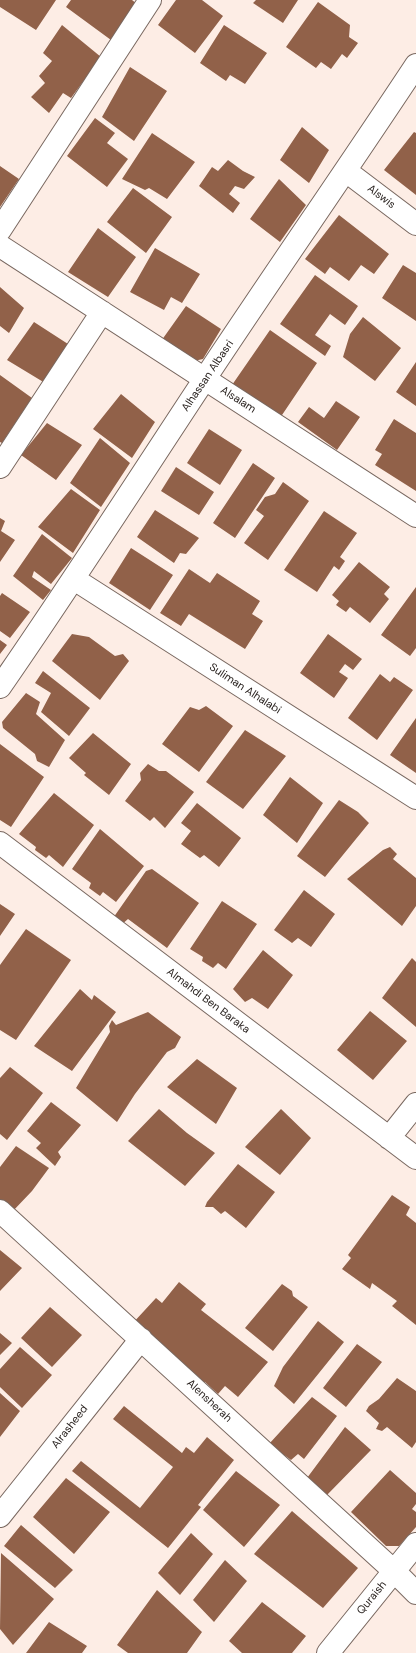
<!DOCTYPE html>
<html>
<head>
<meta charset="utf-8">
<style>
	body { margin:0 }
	canvas { display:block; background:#fdede5 }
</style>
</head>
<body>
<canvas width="416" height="1653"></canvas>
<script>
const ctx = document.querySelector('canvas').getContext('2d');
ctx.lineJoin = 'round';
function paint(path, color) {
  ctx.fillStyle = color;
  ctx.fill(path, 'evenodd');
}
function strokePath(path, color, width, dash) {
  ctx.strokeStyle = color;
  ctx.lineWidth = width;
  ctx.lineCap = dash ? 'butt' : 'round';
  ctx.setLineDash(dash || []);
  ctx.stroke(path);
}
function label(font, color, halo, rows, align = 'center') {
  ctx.font = font + ' "DM Sans",sans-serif';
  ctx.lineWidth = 4;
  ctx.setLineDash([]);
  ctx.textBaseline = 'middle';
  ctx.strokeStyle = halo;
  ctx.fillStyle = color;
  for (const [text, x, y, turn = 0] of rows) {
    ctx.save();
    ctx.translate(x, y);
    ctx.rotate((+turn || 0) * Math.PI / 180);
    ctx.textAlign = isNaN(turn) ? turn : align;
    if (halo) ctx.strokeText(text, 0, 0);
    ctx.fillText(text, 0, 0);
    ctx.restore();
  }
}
const building = new Path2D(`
	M 0,0 L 56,0 L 36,30 L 0,7 Z
	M 71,0 L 132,0 L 137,4 L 111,40 L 66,7 Z
	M 176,0 L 202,0 L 223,16 L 195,53 L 158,25 Z
	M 256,0 L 298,0 L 283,23 L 253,3 Z
	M 318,2 L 350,25 L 349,37 L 358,43 L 347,58 L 342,54 L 331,69 L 321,62 L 316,68 L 286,47 Z
	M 62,25 L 101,57 L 71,98 L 63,93 L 49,113 L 31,97 L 45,83 L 39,76 L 52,61 L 43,53 Z
	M 224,25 L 267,53 L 245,84 L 230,75 L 226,81 L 200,63 Z
	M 130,67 L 167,91 L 134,141 L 102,117 Z
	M 95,118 L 115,133 L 107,143 L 128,159 L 107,187 L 67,156 Z
	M 302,127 L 329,150 L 309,183 L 280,160 Z
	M 414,132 L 416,133 L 416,195 L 384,170 Z
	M 152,133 L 195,162 L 167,199 L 149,188 L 145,190 L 122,179 Z
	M 228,160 L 243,171 L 255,177 L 244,189 L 235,186 L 229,194 L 240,203 L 233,213 L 199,186 L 212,167 L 218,171 Z
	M 0,166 L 19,179 L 0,207 Z
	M 279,179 L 306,205 L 280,242 L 250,219 Z
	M 133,188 L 172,217 L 146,253 L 107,222 Z
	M 339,215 L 389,254 L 374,274 L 361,265 L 349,281 L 330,267 L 325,274 L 305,259 Z
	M 98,228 L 136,257 L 108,297 L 68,272 Z
	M 155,248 L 200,274 L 182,303 L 171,297 L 164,310 L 130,292 Z
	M 403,265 L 416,273 L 416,321 L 382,298 Z
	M 315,275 L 358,306 L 345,325 L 330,314 L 315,335 L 331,346 L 325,356 L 280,324 Z
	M 0,287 L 24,308 L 9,333 L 0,326 Z
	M 186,306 L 221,329 L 203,359 L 189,362 L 159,344 Z
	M 363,317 L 401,348 L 375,381 L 343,357 L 350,334 Z
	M 34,322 L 68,344 L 45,383 L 7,360 Z
	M 270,330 L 317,363 L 280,418 L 232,385 Z
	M 416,362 L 416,406 L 396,392 Z
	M 0,375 L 32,398 L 2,443 L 0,442 Z
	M 121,394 L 155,422 L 132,458 L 93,429 Z
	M 336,401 L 360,417 L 337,450 L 298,422 L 309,407 L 324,418 Z
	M 394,419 L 416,433 L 416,491 L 375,465 L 382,454 L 375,450 Z
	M 47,423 L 82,445 L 56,480 L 21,455 Z
	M 209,429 L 242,450 L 220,485 L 187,463 Z
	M 100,438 L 130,463 L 101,507 L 70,483 Z
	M 253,463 L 275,478 L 235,538 L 213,523 Z
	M 176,467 L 214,492 L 199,515 L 161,491 Z
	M 283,482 L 309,501 L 268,560 L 244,543 L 264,516 L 256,510 L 265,497 L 275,494 Z
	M 71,489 L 100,510 L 73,553 L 38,527 Z
	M 155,510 L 199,538 L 186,554 L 180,553 L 174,563 L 137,537 Z
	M 324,511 L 357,533 L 340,557 L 345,561 L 339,570 L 334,566 L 317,592 L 284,570 Z
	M 0,518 L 5,521 L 1,531 L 15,540 L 0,562 Z
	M 42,534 L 72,558 L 51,584 L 34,571 L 32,577 L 51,590 L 43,600 L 13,576 Z
	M 131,548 L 173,575 L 150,610 L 109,583 Z
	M 359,562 L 390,587 L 384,594 L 389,599 L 370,623 L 350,607 L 346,612 L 336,605 L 339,601 L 332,595 Z
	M 189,569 L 210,583 L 217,573 L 260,601 L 252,614 L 263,621 L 245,649 L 189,614 L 181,626 L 160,613 Z
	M 416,587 L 416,648 L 410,656 L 381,635 Z
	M 2,593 L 30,612 L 10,638 L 0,631 L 0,596 Z
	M 72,634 L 89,637 L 115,656 L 123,654 L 129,661 L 100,700 L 52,661 Z
	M 328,634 L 362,659 L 353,670 L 345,664 L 339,672 L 348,678 L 334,698 L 300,673 Z
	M 0,640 L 7,645 L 0,654 Z
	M 43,671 L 90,708 L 69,736 L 41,712 L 51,693 L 35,683 Z
	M 380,674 L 390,682 L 394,677 L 413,690 L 377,740 L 348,718 Z
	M 26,693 L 40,702 L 36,714 L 65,740 L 49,767 L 37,761 L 35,754 L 3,728 L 2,722 Z
	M 206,706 L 233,726 L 199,772 L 162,744 L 190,707 L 199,710 Z
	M 416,718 L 416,773 L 390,755 Z
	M 245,730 L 286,756 L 243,809 L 206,782 Z
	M 93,733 L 131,764 L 109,795 L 84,775 L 86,773 L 69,758 Z
	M 0,744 L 44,777 L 11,827 L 0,820 Z
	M 148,764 L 159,771 L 166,771 L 194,792 L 165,828 L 154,817 L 150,821 L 125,801 L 141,780 L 140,773 Z
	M 290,777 L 323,803 L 297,843 L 263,815 Z
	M 54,793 L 94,825 L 63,867 L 49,855 L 46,858 L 35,850 L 36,847 L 19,834 Z
	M 339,800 L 358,812 L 369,823 L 325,877 L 297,856 Z
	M 197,803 L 241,838 L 219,867 L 204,855 L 200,858 L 181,844 L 191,831 L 181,823 Z
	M 100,829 L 144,866 L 116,902 L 103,892 L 100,896 L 89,888 L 91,883 L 72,869 Z
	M 390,847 L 397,854 L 393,859 L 416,878 L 416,906 L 402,926 L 347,879 L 383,850 Z
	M 152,869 L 199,903 L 167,948 L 128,919 L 120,926 L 111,921 L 146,871 Z
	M 304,890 L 335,914 L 311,947 L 298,938 L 292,943 L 274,930 Z
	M 222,901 L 257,924 L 226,969 L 218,963 L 213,968 L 202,961 L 203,957 L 190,949 Z
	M 0,904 L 15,914 L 0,936 Z
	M 26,929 L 71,960 L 16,1040 L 0,1030 L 0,965 Z
	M 263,950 L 293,975 L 268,1009 L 252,998 L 245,1002 L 233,989 Z
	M 412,958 L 416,962 L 416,1027 L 382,998 Z
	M 80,989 L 92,1000 L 94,995 L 116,1012 L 72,1071 L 34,1046 Z
	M 370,1011 L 407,1041 L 373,1080 L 337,1050 Z
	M 148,1012 L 181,1037 L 175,1048 L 167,1052 L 135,1094 L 117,1122 L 76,1088 L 110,1032 L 109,1026 L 112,1020 L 116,1025 Z
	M 197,1059 L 237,1088 L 216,1124 L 167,1087 Z
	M 10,1067 L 43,1093 L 7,1140 L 0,1134 L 0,1078 Z
	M 51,1102 L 81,1125 L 58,1152 L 61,1157 L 55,1166 L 36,1148 L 41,1143 L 27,1131 Z
	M 159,1109 L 187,1133 L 215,1153 L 185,1186 L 128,1141 Z
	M 281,1109 L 311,1138 L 280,1175 L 245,1147 Z
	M 16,1146 L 49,1168 L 32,1191 L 12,1212 L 0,1201 L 0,1167 Z
	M 238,1164 L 275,1192 L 246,1228 L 225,1211 L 221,1214 L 213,1207 L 205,1207 L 207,1202 Z
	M 392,1195 L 410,1207 L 406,1215 L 416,1223 L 416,1325 L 392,1306 L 397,1301 L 372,1283 L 370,1289 L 342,1269 L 351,1258 L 348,1255 Z
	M 0,1250 L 22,1268 L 0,1291 Z
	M 179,1282 L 206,1304 L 201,1310 L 268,1362 L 238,1397 L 225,1386 L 218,1394 L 205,1382 L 195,1381 L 170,1359 L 173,1354 L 132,1324 L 156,1298 L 162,1303 Z
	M 282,1284 L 292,1291 L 293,1296 L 308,1307 L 273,1351 L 245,1328 Z
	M 50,1307 L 82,1335 L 52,1367 L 21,1338 Z
	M 318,1321 L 344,1342 L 294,1404 L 274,1386 L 283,1367 Z
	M 0,1333 L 12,1343 L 0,1355 Z
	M 357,1344 L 382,1362 L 346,1407 L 323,1388 Z
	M 20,1347 L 52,1375 L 22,1408 L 0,1387 L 0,1369 Z
	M 397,1378 L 416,1391 L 416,1442 L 412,1448 L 387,1427 L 382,1431 L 376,1429 L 379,1423 L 366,1411 L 369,1406 L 379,1399 Z
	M 0,1393 L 20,1411 L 0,1437 Z
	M 312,1397 L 337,1416 L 304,1459 L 298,1454 L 291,1460 L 269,1444 Z
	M 124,1406 L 182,1453 L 186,1447 L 194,1453 L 207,1437 L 234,1460 L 198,1505 L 201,1507 L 168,1548 L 72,1471 L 81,1461 L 140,1508 L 173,1467 L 113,1419 Z
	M 345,1427 L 371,1450 L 327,1495 L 307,1478 Z
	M 390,1470 L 416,1493 L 416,1504 L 412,1509 L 416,1512 L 416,1527 L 399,1546 L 386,1546 L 351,1512 Z
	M 236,1471 L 280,1505 L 244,1547 L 203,1510 Z
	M 66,1478 L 110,1512 L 74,1554 L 33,1517 Z
	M 292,1511 L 358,1568 L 323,1608 L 254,1554 Z
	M 21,1525 L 73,1570 L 55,1588 L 4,1546 Z
	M 191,1533 L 213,1554 L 180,1595 L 158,1573 Z
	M 1,1553 L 54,1599 L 13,1645 L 0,1629 Z
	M 225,1560 L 247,1581 L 214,1622 L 193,1600 Z
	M 157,1590 L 202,1632 L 187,1653 L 128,1653 L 117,1645 Z
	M 262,1602 L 306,1636 L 292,1653 L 242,1653 L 229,1641 Z
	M 49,1622 L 87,1646 L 82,1653 L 26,1653 Z`);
const minor = new Path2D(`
	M 346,171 L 416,224
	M 0,230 L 150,0
	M 0,246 L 416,516
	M 0,467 L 102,312
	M 74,579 L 416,798
	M 0,687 C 70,586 136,483 204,380 C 274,274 346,171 416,65
	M 0,843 L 416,1158
	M 389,1138 L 416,1104
	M 0,1211 L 394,1571 L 416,1593
	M 0,1516 L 141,1339
	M 328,1653 L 416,1544`);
const streetNames = [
	["Alswis",381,197,37],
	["Alhassan Albasri",208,376,-56],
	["Alsalam",238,400,33],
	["Suliman Alhalabi",245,689,33],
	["Almahdi Ben Baraka",208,1001,37],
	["Alensherah",209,1401,43],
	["Alrasheed",70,1427,-52],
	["Quraish",372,1598,-51]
];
paint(building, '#916149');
strokePath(minor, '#796860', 24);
strokePath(minor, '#fff', 22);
label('11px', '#2a2320', '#fff', streetNames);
</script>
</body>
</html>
